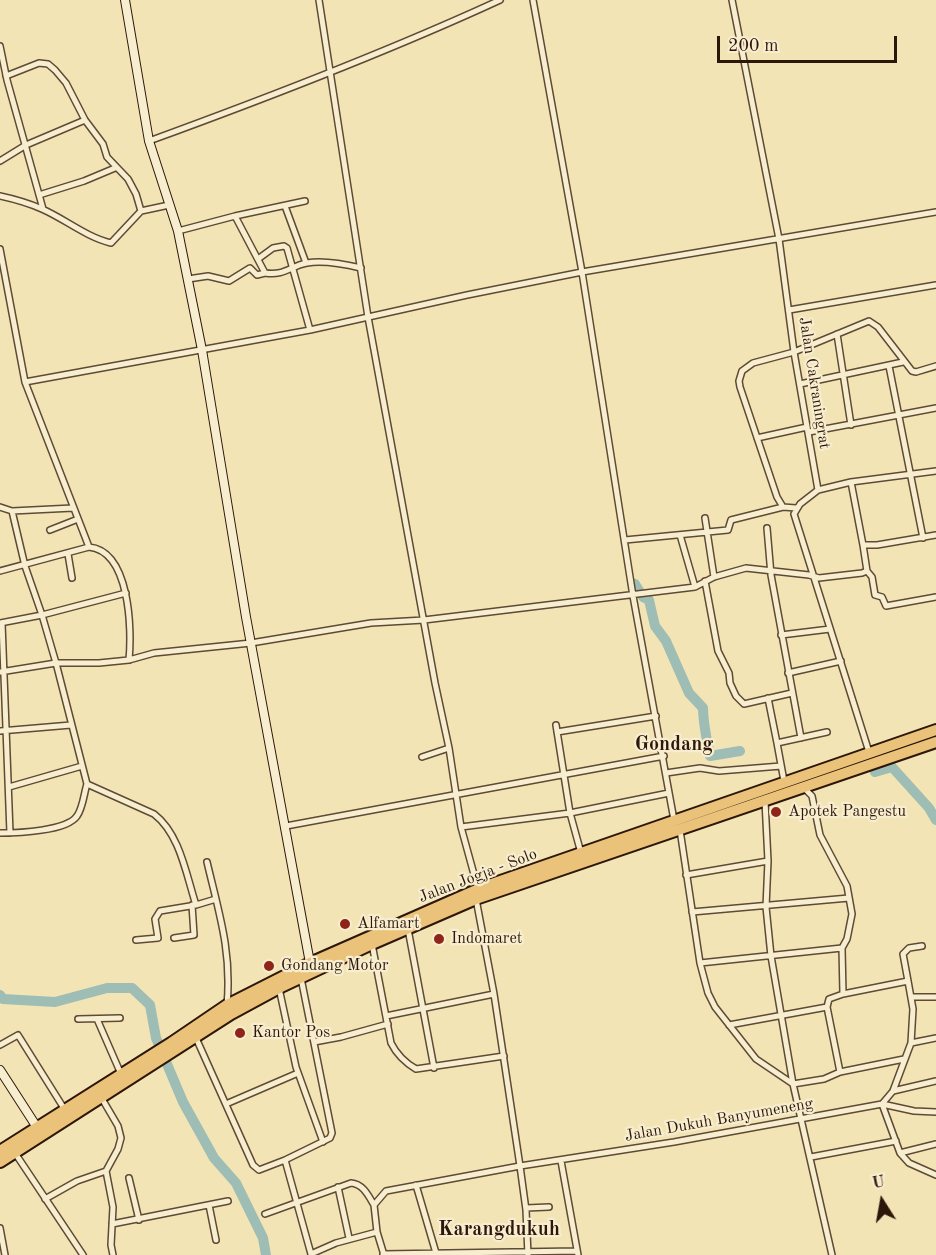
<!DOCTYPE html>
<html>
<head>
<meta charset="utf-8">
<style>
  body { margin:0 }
  #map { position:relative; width:936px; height:1255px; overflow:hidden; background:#f3e4b5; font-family:"Old Standard TT",serif }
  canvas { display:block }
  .north { position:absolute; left:852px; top:1171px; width:60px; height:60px; -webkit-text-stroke:4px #f7edcf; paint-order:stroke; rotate:349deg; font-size:16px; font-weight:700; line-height:24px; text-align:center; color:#2d160a }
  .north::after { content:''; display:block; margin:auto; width:21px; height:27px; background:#2d160a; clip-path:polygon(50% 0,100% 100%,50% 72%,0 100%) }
  .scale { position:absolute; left:717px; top:36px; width:180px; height:27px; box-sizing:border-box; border:3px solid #2d160a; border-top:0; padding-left:8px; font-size:18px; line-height:21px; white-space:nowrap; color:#2d160a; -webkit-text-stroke:4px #f7edcf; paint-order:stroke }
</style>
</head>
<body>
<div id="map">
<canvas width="936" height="1255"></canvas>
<div class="north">U</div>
<div class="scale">200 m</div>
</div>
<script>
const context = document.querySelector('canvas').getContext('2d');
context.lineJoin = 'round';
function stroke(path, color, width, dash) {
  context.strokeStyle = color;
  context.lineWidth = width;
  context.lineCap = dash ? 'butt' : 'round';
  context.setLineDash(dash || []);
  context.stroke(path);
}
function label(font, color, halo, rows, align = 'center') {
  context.font = font + ' "Old Standard TT",serif';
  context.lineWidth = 4.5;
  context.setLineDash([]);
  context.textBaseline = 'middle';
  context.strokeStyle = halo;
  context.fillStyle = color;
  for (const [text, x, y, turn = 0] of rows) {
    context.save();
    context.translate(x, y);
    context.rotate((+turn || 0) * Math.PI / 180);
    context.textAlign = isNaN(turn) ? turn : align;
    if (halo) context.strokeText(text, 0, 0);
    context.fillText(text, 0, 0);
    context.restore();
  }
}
stroke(new Path2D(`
  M632 583 635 584 643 597 649 600 655 626 666 641 689 693 703 708C703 724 707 740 710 756L740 751
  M875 772 892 767 929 808 936 820
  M0 995 3 999 55 1002 107 988H132L150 1005 156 1038 183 1102 214 1158 236 1183 263 1238 266 1255`), '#9dbdb5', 10);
const street = new Path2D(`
  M319 0 368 317 435 683 449 748 461 827 478 889
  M533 0 582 272 633 596 674 820
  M732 0 779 239 794 352 818 490 800 504 794 514 869 752
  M0 46 7 80 43 209
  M6 76 39 63 48 64 55 70 66 83 85 120 103 144 107 157 128 179 136 194 141 211
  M149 141C267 98 385 53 500 0
  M0 161 26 145 85 120
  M39 195 84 181 115 168
  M0 196C14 199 28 203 42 209 65 219 86 237 111 243L141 211 169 205
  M285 206 306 263
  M235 216 265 273C285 276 290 266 307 263 324 260 344 264 361 268
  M178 231 235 216 305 201
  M0 249 25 382 89 547
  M258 259 273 248 284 246 287 248 310 330
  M188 279 208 276 229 281 250 268 257 275 265 273
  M789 310 936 285
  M837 334 851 425
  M889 366 923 538
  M25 382 310 330 467 295 582 272 936 212
  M800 384 903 362
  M809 432 936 408
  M757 438 807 427
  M851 482 863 545
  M818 490 851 482 936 471
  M0 507 12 511 73 508
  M796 508 783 507 777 497 740 387 739 381 742 371 753 363 794 352 869 321 878 327 912 371 916 372 936 366
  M12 511 25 566 42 615 56 663 87 784
  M705 518 714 577
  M767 528 771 575 801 738
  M50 530 78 519
  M680 535 695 587
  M625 540 728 530 731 520 783 507
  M68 554 72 578
  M0 571 89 547C130 551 132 629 129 660
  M867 571 872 577 875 595 882 597 886 606 936 597
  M705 581 718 651 729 673 730 683 736 696 744 704 792 693
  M0 623 42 615 126 593
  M2 623 10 833
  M781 635 830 629
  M0 672 56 663H99L129 660 154 653 251 643 371 623 424 620 695 587 714 577 746 568 809 575 819 578 862 573 867 571 863 545H877L936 535
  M788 673 841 661
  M768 698 777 743
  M556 725 570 813 581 853
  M0 731 71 725
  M557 732 656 716
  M422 757 449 748
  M666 773 700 768 719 771 781 766
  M784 781 777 743 827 732
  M9 787 82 766
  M803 787 812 796 820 835 847 886 852 914 847 939 842 948 843 994
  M765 801 768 861 766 907 771 956 793 1084 832 1255
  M286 826 664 756
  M461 827 570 813 669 793
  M680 830 700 963 708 993 715 1007 756 1059 793 1084 824 1079 840 1072 904 1059
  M0 833C18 833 67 831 77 816 83 808 84 793 87 784L154 814C180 834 186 874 196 905L216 899
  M207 862C219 913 232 952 227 1005
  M686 875 768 861
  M692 912 849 898
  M408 929 434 1068
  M174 938 194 935 192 905
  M136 940 158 938 155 919 160 911 196 905
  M372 944 391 1043C397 1055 404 1062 416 1069L504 1056
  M700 963 842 948
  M908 981 913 1009 911 1043 893 1091 882 1104 900 1153 909 1163 936 1175
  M279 988 296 1067 323 1142
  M911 997H936
  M386 1016 494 994
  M78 1019 120 1018
  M97 1019 121 1074
  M729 1025 827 1007
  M196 1038 253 1165 259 1170 285 1160 311 1254 336 1243 377 1232
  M314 1042 341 1037 388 1024
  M911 1043 936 1038
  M0 1045 18 1035 65 1110
  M840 1072 827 1007 829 999 843 994 908 981 903 954 909 948 922 946
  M893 1091 936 1081
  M101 1097 118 1126 121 1138 118 1149 106 1171 113 1207 111 1245 113 1255
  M226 1104 298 1073
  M15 1153 83 1255
  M900 1153 936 1144
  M811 1157 896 1141
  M285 1160 330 1138 332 1133 301 978
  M561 1161 578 1255
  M129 1178 139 1220
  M416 1185 436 1253
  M338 1187 349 1238
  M45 1199 77 1181 106 1171
  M209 1205 216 1240
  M526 1208 549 1207
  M265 1214 351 1183C363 1184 368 1195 374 1205
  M112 1224 228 1201
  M0 1228 5 1255
  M383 1254 577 1251
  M384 1255 377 1232 374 1205 386 1191 520 1166 494 994 476 899
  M528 1255 526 1210 520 1166 674 1142 882 1104 914 1111 936 1112`);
const secondary = new Path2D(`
  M125 0 149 141 178 231 202 350 246 617 310 963
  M0 1070 40 1132`);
const highway = new Path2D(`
  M0 1151 171 1043 227 1005 310 963 483 887 936 730
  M0 1162 231 1014 279 988 372 944 476 899 936 742`);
stroke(street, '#5e4a35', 8);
stroke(secondary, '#2d160a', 10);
stroke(highway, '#2d160a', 14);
stroke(street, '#f7edcf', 5);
stroke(secondary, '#f7edcf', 8);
stroke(highway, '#eac27a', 10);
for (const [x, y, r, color] of [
  [776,812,6,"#8f2418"],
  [345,924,6,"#8f2418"],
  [439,939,6,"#8f2418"],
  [269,966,6,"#8f2418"],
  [240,1033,6,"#8f2418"]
]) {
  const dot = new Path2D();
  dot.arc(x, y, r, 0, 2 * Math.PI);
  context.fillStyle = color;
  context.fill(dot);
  stroke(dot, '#f7edcf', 2);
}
label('16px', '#2d160a', '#f7edcf', [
  ["Jalan Cakraningrat",814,383,81],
  ["Jalan Jogja - Solo",478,876,-21],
  ["Jalan Dukuh Banyumeneng",719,1120,-10]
]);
label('16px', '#2d160a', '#f7edcf', [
  ["Apotek Pangestu",788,812],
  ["Alfamart",357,924],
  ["Indomaret",451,939],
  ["Gondang Motor",281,966],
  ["Kantor Pos",252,1033]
], 'left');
label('bold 20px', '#2d160a', '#f7edcf', [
  ["Gondang",674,745],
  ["Karangdukuh",499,1230]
]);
</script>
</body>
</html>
